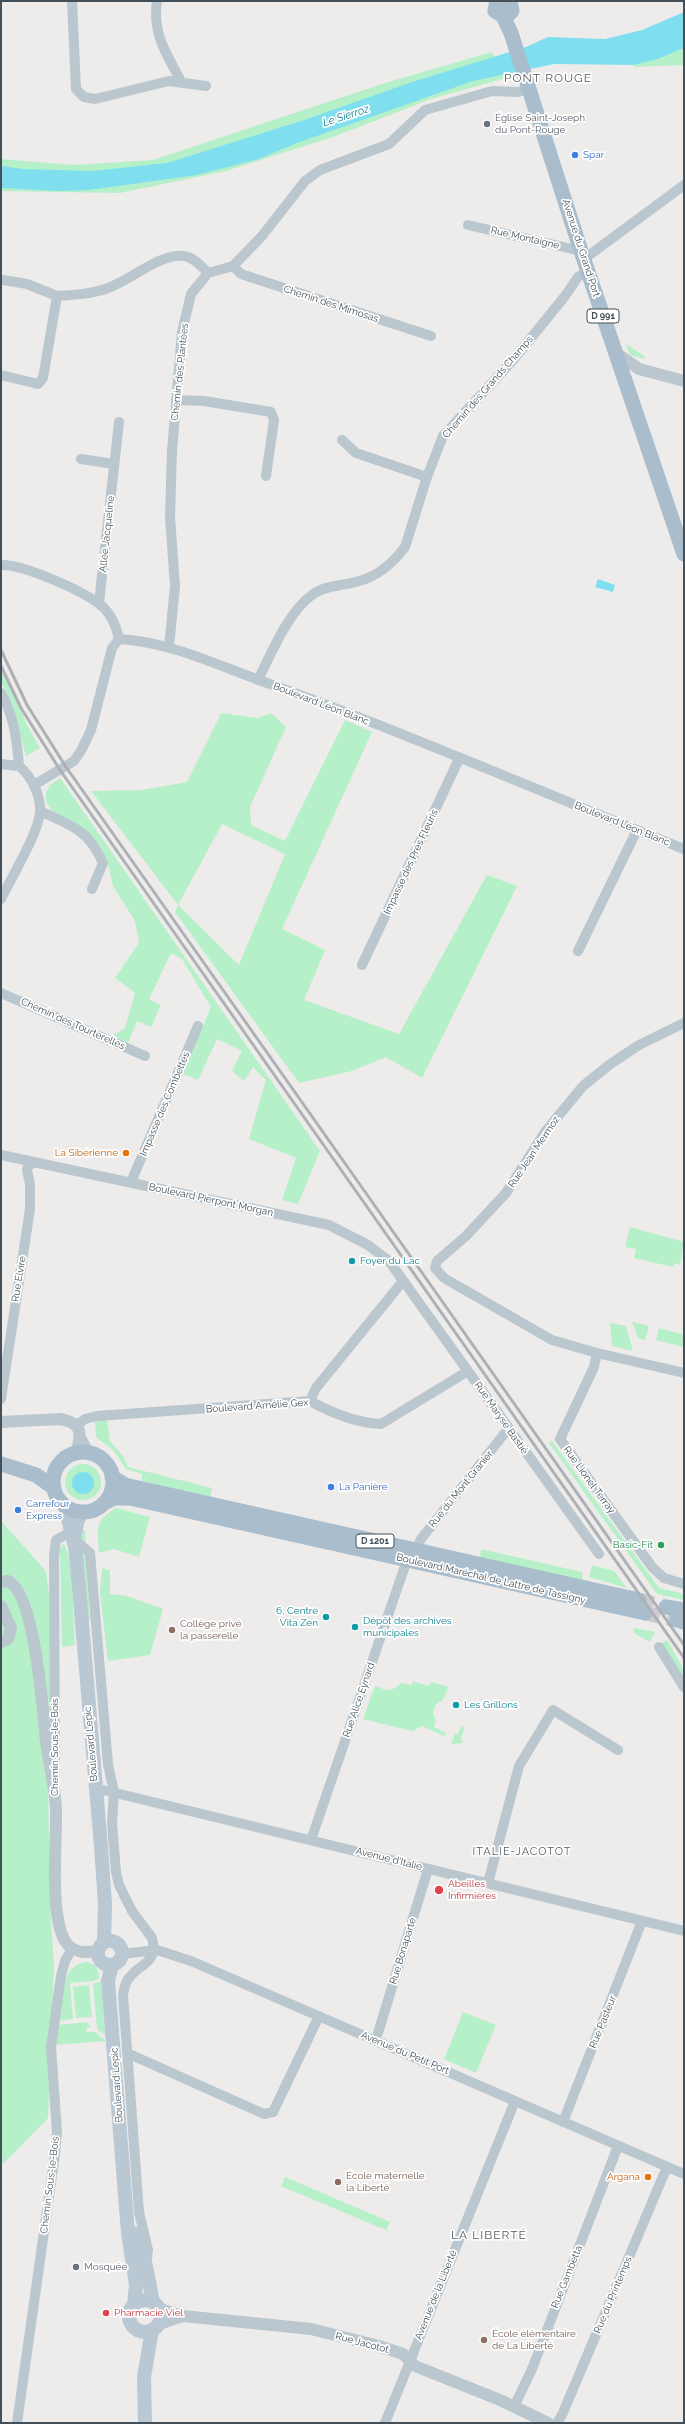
<!DOCTYPE html>
<html>
<head>
<meta charset="utf-8">
<style>
  body { margin:0 }
  #map { position:relative; width:685px; height:2424px; overflow:hidden; background:#eeebeb; font-family:Raleway,sans-serif }
  canvas { display:block }
  .frame { position:absolute; inset:0; border:2px solid #435059; pointer-events:none }
</style>
</head>
<body>
<div id="map">
<canvas width="685" height="2424"></canvas>
<div class="frame"></div>
</div>
<script>
const context = document.querySelector('canvas').getContext('2d');
context.lineJoin = 'round';
function paint(path, color) {
  context.fillStyle = color;
  context.fill(path, 'evenodd');
}
function stroke(path, color, width, dash) {
  context.strokeStyle = color;
  context.lineWidth = width;
  context.lineCap = dash ? 'butt' : 'round';
  context.setLineDash(dash || []);
  context.stroke(path);
}
function label(font, color, halo, rows, align = 'center') {
  context.font = font + ' Raleway,sans-serif';
  context.lineWidth = 3.5;
  context.setLineDash([]);
  context.textBaseline = 'middle';
  context.strokeStyle = halo;
  context.fillStyle = color;
  for (const [text, x, y, turn = 0] of rows) {
    context.save();
    context.translate(x, y);
    context.rotate((+turn || 0) * Math.PI / 180);
    context.textAlign = isNaN(turn) ? turn : align;
    if (halo) context.strokeText(text, 0, 0);
    context.fillText(text, 0, 0);
    context.restore();
  }
}
paint(new Path2D(`
  M684 48V65L635 67 634 65 658 59Z
  M492 52 506 78 431 99 333 137 226 171 120 193 1 191V159L75 165 153 160 385 83Z
  M626 344 644 356V359L630 355Z
  M1 665 27 725 40 748 26 756 13 706 1 681Z
  M221 713 258 718 271 713 286 727 250 807 251 825 285 841 345 720 372 732 282 929 325 950 304 1000 399 1034 487 875 517 886 422 1078 386 1057 352 1071 299 1083 175 912 178 905 91 791 142 790 187 782ZM222 824 285 854 239 965 178 905Z
  M60 778 320 1151 298 1204 282 1200 296 1158 249 1139 266 1080 253 1067 244 1081 232 1071 242 1051 217 1039 198 1080 183 1074 211 1007 182 959 171 953 149 999 161 1005 151 1027 137 1021 128 1043 112 1036 125 1028 135 993 115 978 139 943 135 921 113 886 107 860 98 844 53 812 46 802V793L50 785Z
  M630 1227 684 1242 680 1265 674 1263 673 1267 634 1258 636 1249 625 1247Z
  M632 1322 649 1326 645 1340 638 1338Z
  M610 1323 626 1326 633 1351 612 1346Z
  M659 1328 684 1335V1347L656 1340Z
  M95 1420H107L110 1441 123 1456 128 1467 212 1488 210 1498 142 1481V1474L126 1469 114 1451 96 1437Z
  M552 1441 659 1588 684 1594V1600L657 1594 549 1443Z
  M65 1482a18 18 0 1 1 36 0a18 18 0 1 1-36 0Z
  M116 1508 150 1517 139 1557 114 1549 99 1553C98 1529 93 1522 116 1508Z
  M1 1521 46 1571 52 1618 53 1651 48 1780 50 1905 54 1965 48 2118 1 2166Z
  M80 1530H85L90 1621 86 1622Z
  M63 1544C73 1549 74 1630 75 1645L62 1647 60 1550Z
  M481 1549 582 1572 583 1582 480 1559Z
  M592 1565 614 1571 627 1588 589 1577Z
  M102 1568 110 1571V1594L127 1596 163 1609 150 1655 108 1661 100 1593Z
  M634 1628 655 1632 650 1642 634 1633Z
  M667 1640 684 1670V1683L661 1644Z
  M413 1681 428 1686 432 1682 448 1687 443 1700 435 1705 433 1714 436 1721 434 1727 446 1733 444 1736 422 1726 412 1731 363 1719 375 1686C387 1691 392 1692 401 1683L412 1685Z
  M462 1726 465 1727 461 1738 463 1743 451 1744 455 1734 457 1735Z
  M87 1962 96 1966 100 1978 93 1981 70 1983 73 2019 58 2021C61 2001 60 1964 87 1962Z
  M101 1981 105 2035 97 2029 93 1984Z
  M89 1985 92 2017 76 2018 73 1987Z
  M463 2012 496 2025 476 2073 444 2059Z
  M87 2022 91 2027 86 2028 87 2032H95L106 2041 54 2045 58 2025Z
  M285 2177 390 2222 386 2230 281 2186Z`), '#b5f0c8');
paint(new Path2D(`
  M684 12V48L658 59 634 65 554 64 473 81 297 143 259 159 197 175 89 190 59 191 1 188V166L23 169 92 171 167 163 304 120 412 82 526 47 548 37 605 39 642 30Z
  M598 579 615 585 613 592 595 587Z
  M72 1483a11 11 0 1 1 22 0a11 11 0 1 1-22 0Z`), '#80dfef');
stroke(new Path2D(`
  M639 1600 666 1607
  M645 1613 677 1620`), '#ccccce', 15, [15, 8]);
stroke(new Path2D(`
  M72 1 76 89 84 97 95 99 169 81 206 86
  M157 1C152 34 167 55 182 83
  M468 225 581 251
  M584 259 684 185
  M233 266 241 274 431 336
  M3 280 27 284 57 296
  M1 375 38 384 43 378 57 296C74 295 92 294 108 288 131 280 160 253 184 256 194 257 202 267 208 273
  M176 400 204 401 271 412 274 420 266 476
  M342 440 356 453 427 477
  M81 459 114 464
  M1 565C23 564 80 590 98 603 110 611 116 625 119 639
  M99 603 119 422
  M169 647 175 586 170 517 172 451 182 332 191 294 208 273 233 266 262 236 305 181 320 170 389 144 425 110 492 91 518 92 529 89
  M258 680C271 654 288 612 312 595 325 585 343 586 359 581 378 576 393 563 405 547L427 477 443 436 514 359 565 296 578 277 588 271
  M1 693C14 716 17 740 19 766
  M1 764 19 766
  M34 785 74 761 82 749 91 730 112 648 119 639C172 642 221 667 270 684 409 734 546 794 684 849
  M40 811C72 826 88 829 103 863L92 889
  M1 899C11 878 39 832 40 812 41 795 31 776 19 766
  M578 951 637 830
  M362 965 459 759
  M1 993 145 1056
  M684 1023 639 1045 609 1065 583 1086 545 1132 506 1193 466 1236 437 1261 435 1268 444 1278 552 1340 597 1353 684 1373
  M1 1155 329 1225 368 1245 389 1261 407 1286 599 1554
  M131 1182 198 1026
  M597 1353 594 1367 560 1439 652 1567 664 1578 684 1584
  M1 1399 30 1209V1184L27 1170 28 1166 34 1162
  M310 1401 316 1388 403 1281
  M77 1425 85 1419 97 1416 310 1401C332 1413 356 1423 381 1424L468 1371
  M75 1540 90 1553 108 1764 114 1792 112 1823 116 1872 119 1885 132 1911 152 1938C160 1966 135 1963 126 1983 124 1987 124 1992 123 1995L139 2212 148 2250 146 2264
  M416 1550 421 1539 508 1429
  M659 1647 684 1687
  M55 1776 54 1556 56 1540 72 1531
  M95 1788 684 1931
  M311 1840 407 1560
  M488 1883 519 1766 553 1710 618 1750
  M122 1954 157 1950 191 1961 684 2174
  M378 2033 428 1869
  M127 2053 264 2114 273 2112 319 2016
  M563 2122 642 1921
  M514 2407 532 2369 618 2146
  M17 2423 55 2154 57 2132 51 2047 61 1976 65 1961 72 1949
  M385 2423 515 2101
  M557 2423 562 2415 667 2167`), '#bbc7cf', 10);
stroke(new Path2D(`
  M616 353 639 369 684 381
  M1 1422 60 1419C83 1423 81 1433 77 1452
  M80 1438 88 1452
  M1 1582 8 1581C35 1592 43 1713 46 1742 49 1764 55 1786 56 1809 57 1841 49 1914 65 1941 73 1953 84 1953 97 1951
  M1 1606 11 1628 8 1639 1 1642
  M160 2309 183 2316 311 2329 379 2346 403 2354 415 2366 500 2400 548 2423
  M159 2324 182 2316`), '#bbc7cf', 12);
stroke(new Path2D(`
  M65 1506 75 1547 79 1587 101 1847 105 1904 104 1942
  M75 1536 77 1522 82 1512
  M98 1953a12 12 0 1 1 24 0a12 12 0 1 1-24 0Z
  M112 1965 108 1981 128 2233 136 2285 134 2305
  M134 2233 146 2266 153 2302
  M129 2316a16 16 0 1 1 32 0a16 16 0 1 1-32 0Z
  M145 2423 144 2377 152 2330`), '#bac8d4', 14);
stroke(new Path2D(`
  M497 1 495 11 503 16 508 15 512 11 510 1
  M503 16 511 33 581 251 684 554
  M53 1482a30 30 0 1 1 60 0a30 30 0 1 1-60 0Z
  M1 1464 36 1475 53 1487
  M112 1477 125 1485 639 1600
  M104 1503 114 1498H130L645 1613
  M666 1607 684 1610
  M677 1620 684 1622`), '#a9bdcc', 15);
stroke(new Path2D(`
  M1 650 27 705 66 767 684 1645
  M1 666 21 708 60 770 684 1658`), '#adb1b6', 3);
for (const [x, y, r, color] of [
  [487,124,4,"#6b7280"],
  [575,155,4,"#3f7fe0"],
  [126,1153,4,"#e8710a"],
  [352,1261,4,"#0f9aa8"],
  [331,1487,4,"#3f7fe0"],
  [18,1510,4,"#3f7fe0"],
  [661,1545,4,"#2e9e5b"],
  [326,1617,4,"#0f9aa8"],
  [355,1627,4,"#0f9aa8"],
  [172,1630,4,"#8d6e63"],
  [456,1705,4,"#0f9aa8"],
  [439,1890,5,"#e0444e"],
  [648,2177,4,"#e8710a"],
  [338,2182,4,"#8d6e63"],
  [76,2267,4,"#6b7280"],
  [106,2313,4,"#e0444e"],
  [484,2340,4,"#8d6e63"]
]) {
  const dot = new Path2D();
  dot.arc(x, y, r, 0, 2 * Math.PI);
  context.fillStyle = color;
  context.fill(dot);
  stroke(dot, '#fff', 1.5);
}
for (const [x, y, w] of [
  [603,316,32],
  [375,1541,38]
]) {
  const box = new Path2D();
  box.roundRect(x - w / 2, y - 7, w, 14, 3);
  context.fillStyle = '#fff';
  context.fill(box);
  stroke(box, '#435059', 1);
}
label('bold 9px', '#435059', null, [
  ["D 991",603,316],
  ["D 1201",375,1541]
]);
label('10px', '#5b616d', '#fff', [
  ["Église Saint-Joseph",495,118],
  ["du Pont-Rouge",495,130],
  ["Mosquée",84,2267]
], 'left');
label('10px', '#366cbe', '#fff', [
  ["Spar",583,155],
  ["La Panière",339,1487],
  ["Carrefour",26,1504],
  ["Express",26,1516]
], 'left');
label('10px', '#435059', '#fff', [
  ["Rue Montaigne",525,238,13],
  ["Avenue du Grand Port",581,248,72],
  ["Chemin des Mimosas",331,304,18],
  ["Chemin des Plantées",180,372,-84],
  ["Chemin des Grands Champs",488,387,-49],
  ["Allée Jacqueline",107,534,-84],
  ["Boulevard Léon Blanc",321,704,21],
  ["Boulevard Léon Blanc",622,824,22],
  ["Impasse des Prés Fleuris",411,862,-65],
  ["Chemin des Tourterelles",73,1024,24],
  ["Impasse des Combettes",165,1104,-67],
  ["Rue Jean Mermoz",534,1152,-56],
  ["Boulevard Pierpont Morgan",211,1200,12],
  ["Rue Elvire",19,1279,-81],
  ["Boulevard Amélie Gex",257,1406,-4],
  ["Rue Maryse Bastié",501,1418,55],
  ["Rue Lionel Terray",589,1480,54],
  ["Rue du Mont Granier",461,1489,-51],
  ["Boulevard Maréchal de Lattre de Tassigny",491,1579,13],
  ["Rue Alice Eynard",359,1700,-71],
  ["Boulevard Lepic",91,1744,-95],
  ["Chemin Sous-le-Bois",55,1747,-90],
  ["Avenue d'Italie",389,1859,14],
  ["Rue Bonaparte",403,1951,-73],
  ["Rue Pasteur",603,2022,-68],
  ["Avenue du Petit Port",405,2053,23],
  ["Boulevard Lepic",117,2085,-94],
  ["Chemin Sous-le-Bois",50,2185,-83],
  ["Rue Gambetta",567,2277,-68],
  ["Avenue de la Liberté",436,2295,-68],
  ["Rue du Printemps",613,2295,-67],
  ["Rue Jacotot",362,2343,15]
]);
label('10px', '#c56008', '#fff', [
  ["La Sibérienne",118,1153],
  ["Argana",640,2177]
], 'right');
label('10px', '#0d838f', '#fff', [
  ["Foyer du Lac",360,1261],
  ["6, Centre",318,1611,"right"],
  ["Vita Zen",318,1623,"right"],
  ["Dépôt des archives",363,1621],
  ["municipales",363,1633],
  ["Les Grillons",464,1705]
], 'left');
label('10px', '#27864d', '#fff', [
  ["Basic-Fit",653,1545]
], 'right');
label('10px', '#785e54', '#fff', [
  ["Collège privé",180,1624],
  ["la passerelle",180,1636],
  ["École maternelle",346,2176],
  ["la Liberté",346,2188],
  ["École élémentaire",492,2334],
  ["de La Liberté",492,2346]
], 'left');
label('10px', '#be3a42', '#fff', [
  ["Abeilles",448,1884],
  ["Infirmières",448,1896],
  ["Pharmacie Viel",114,2313]
], 'left');
label('italic 11px', '#087e92', '#fff', [
  ["Le Sierroz",346,116,-18]
]);
context.letterSpacing = '1px';
label('11px', '#585c60', '#fff', [
  ["ITALIE-JACOTOT",522,1852]
]);
context.letterSpacing = '0px';
context.letterSpacing = '1px';
label('12px', '#585c60', '#fff', [
  ["PONT ROUGE",548,78],
  ["LA LIBERTÉ",489,2235]
]);
context.letterSpacing = '0px';
</script>
</body>
</html>
